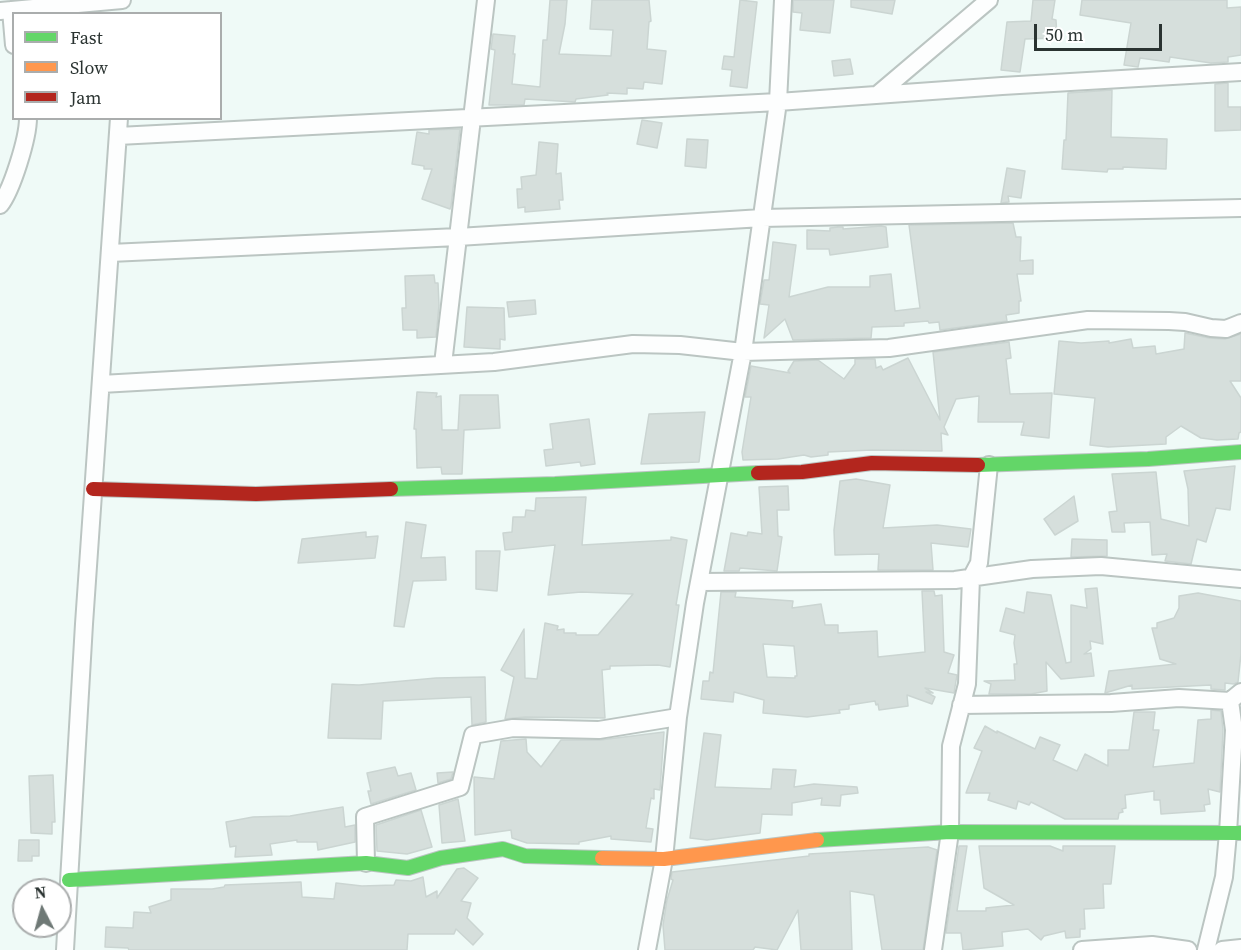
<!DOCTYPE html>
<html>
<head>
<meta charset="utf-8">
<style>
  body { margin:0 }
  #map { position:relative; width:1241px; height:950px; overflow:hidden; background:#effaf7; font-family:"Source Serif 4",serif }
  canvas { display:block }
  .legend { position:absolute; left:12px; top:12px; width:210px; height:108px; box-sizing:border-box; background:#fff; border:2px solid #aaadad; margin:0; padding:8px 10px; list-style:none; font-size:18px; color:#2a3331 }
  .legend li { display:flex; align-items:center; gap:12px; height:30px }
  .legend b { width:30px; border:2px solid #aaadad }
  .north { position:absolute; left:12px; top:878px; width:60px; height:60px; box-sizing:border-box; background:#fff; border:2px solid #aaadad; border-radius:50%; rotate:354deg; font-size:16px; font-weight:700; line-height:24px; text-align:center; color:#2a3331 }
  .north::after { content:''; display:block; margin:auto; width:21px; height:27px; background:#6f7976; clip-path:polygon(50% 0,100% 100%,50% 72%,0 100%) }
  .scale { position:absolute; left:1034px; top:24px; width:128px; height:27px; box-sizing:border-box; border:3px solid #2a3331; border-top:0; padding-left:8px; font-size:18px; line-height:21px; white-space:nowrap; color:#2a3331; -webkit-text-stroke:4px #fff; paint-order:stroke }
</style>
</head>
<body>
<div id="map">
<canvas width="1241" height="950"></canvas>
<ul class="legend">
<li><b style="height:8px;background:#63d668"></b>Fast</li>
<li><b style="height:8px;background:#ff974d"></b>Slow</li>
<li><b style="height:8px;background:#b3261e"></b>Jam</li>
</ul>
<div class="north">N</div>
<div class="scale">50 m</div>
</div>
<script>
const context = document.querySelector('canvas').getContext('2d');
context.lineJoin = 'round';
function paint(path, color) {
  context.fillStyle = color;
  context.fill(path, 'evenodd');
}
function stroke(path, color, width, dash) {
  context.strokeStyle = color;
  context.lineWidth = width;
  context.lineCap = dash ? 'butt' : 'round';
  context.setLineDash(dash || []);
  context.stroke(path);
}
const building = new Path2D(`
  M550 0H567L565 24 559 54 611 56 613 30 590 29 592 0H649L651 21 649 22 647 49 666 51 662 84 644 82 643 89 627 88V94L607 93 608 95 576 99 575 102 525 99 524 105H489L495 50 491 49 493 34 515 36 513 54H515L512 84 540 87 543 40H547Z
  M740 0 757 2 747 88 730 86 732 70 722 69 724 56 734 57Z
  M793 0H834L830 33 800 30 802 13 793 12Z
  M851 0H895L892 14 851 7Z
  M1033 0H1055L1052 19 1056 20 1057 38 1025 39 1020 72 1001 70 1007 22 1031 21Z
  M1082 0H1227V8L1241 7V55L1228 57V62L1211 63 1170 57 1169 62 1140 58 1138 67 1124 65 1131 23 1080 15Z
  M850 59 853 74 834 76 832 61Z
  M1228 83V107H1241V130L1215 131V84Z
  M1112 90 1111 137 1167 139 1166 169 1123 167V169H1108L1107 172 1062 169 1064 140H1066L1068 93Z
  M642 120 662 123 657 148 637 144Z
  M460 129 451 206 450 209 422 199 432 169H424V166L412 164 417 132 429 134V130Z
  M687 139 708 140 706 168 685 166Z
  M539 142 558 144 556 174 561 173 563 200H559L560 209 525 212V207L518 208 517 189H522L521 177 536 175Z
  M1007 168 1025 171 1021 198 1008 196 1009 202 1001 203Z
  M1013 223 1016 237H1021L1020 261 1033 260V274H1017L1021 301H1019V313L1006 315 1007 321 940 330 939 322 929 323 928 321 904 323V326L872 327 871 338 793 340 785 319 764 338 769 305 760 304 764 280H769L773 242 796 245 789 297 828 287H870V276L891 274 895 311 920 308 909 225Z
  M881 226 886 227 888 247 830 255 829 249H807V230L830 231V228L838 227H843V229Z
  M434 275 435 283H438L439 305 436 337 417 338V330H403L402 308H406L405 276Z
  M535 300 536 314 509 317 507 302Z
  M467 307 504 308 505 340 500 339V349L464 347Z
  M1185 333 1209 338 1225 339 1241 334V381H1230L1241 398V432L1239 433 1238 439 1217 440 1201 438 1181 426 1166 437V444L1108 447 1090 445 1095 398 1054 394 1059 341 1081 343 1109 341V343L1131 339 1133 348 1155 346 1156 354 1184 349Z
  M1009 342 1011 358 1006 359 1010 394 1052 393 1049 438 1021 435 1024 422H978L979 396 956 399 944 427 948 435 941 433 942 451 872 450 828 452V455L811 457 804 455 778 459 743 460 742 452 751 397H745L751 366 790 373 788 371 794 361 818 360 844 379 855 364V359H875L876 368 881 366 883 370 908 358 940 420 933 352Z
  M417 392 437 393 436 397 441 396 442 430H458L460 395H498L500 428 464 430 462 474H442L441 467 417 468 416 429H414Z
  M705 412 699 462 641 464 649 414Z
  M589 419 595 464 581 466 580 462 546 466 544 450 553 449 550 424Z
  M1235 466 1230 510 1216 508 1206 542 1197 539 1191 564 1165 561 1167 554 1152 555 1150 522 1124 523 1125 532H1112L1109 512 1117 511 1112 474 1156 472 1161 519 1189 526 1188 489 1184 471Z
  M856 479 890 485 883 528 937 525 971 529 968 547 931 543 933 570H878L879 554 835 555 834 530 840 481Z
  M788 486 789 510H777L778 536 782 537 777 571 740 568 739 571H724L731 533 747 536 748 532 762 534 759 487Z
  M1074 496 1078 521 1055 535 1044 519Z
  M586 497 582 545 671 540V537L687 540 676 605H679L670 667 658 665 610 666V669L602 670 605 718 525 717 505 719 514 677 501 670 524 629 525 678 537 679 545 623 558 626 557 630 564 629V633H576V635H598L633 594 581 592 548 595 555 545 505 550 503 533 512 532 513 517H525L526 510 535 511 536 498Z
  M406 522 426 525 421 558 445 557 446 580 413 581 404 627 394 626Z
  M366 532V537L378 536 375 558 298 563 302 539Z
  M1072 539 1107 540V556L1071 557Z
  M476 551H500L497 591 476 589Z
  M1097 588 1103 644 1090 641 1091 649 1084 654 1091 653 1094 676 1061 679 1046 662 1047 691 1031 694H989L991 684 984 681 1015 680 1014 664H1017L1014 643 1015 635 1000 631 1006 608 1024 613 1027 592 1051 595 1066 663 1071 662V605L1087 608 1085 589Z
  M922 591H934L935 596 942 595 944 652 954 655 948 673 957 675 954 693 925 688 933 693 926 692 935 697 932 704 907 695 908 706 879 710 878 704 876 705 875 701 849 705V709L839 710 840 713 807 717 763 713 764 700 734 692 733 702 701 699 703 681H709L710 672 713 673 721 592H736L735 597 793 601 792 608 821 604 825 625H838V633L877 631 878 657 925 652ZM763 644 794 646 797 676H795V678L767 677Z
  M1198 593 1241 601V654L1238 682 1234 684 1225 683V690L1211 689V685L1132 689V685L1105 693 1109 671 1176 664 1160 659 1152 628H1157V623L1174 618 1179 608V596Z
  M485 677 486 722 472 725 471 697 383 701 381 739 328 738 332 684 359 685 436 678Z
  M1211 710 1221 711 1223 730 1220 792 1208 789 1210 804 1204 805 1205 811 1161 814 1160 800H1154V791L1125 795 1126 808 1122 809 1123 812 1119 813 1118 819H1065L1031 802 1029 805 1018 801 1016 809 988 800 990 793H966L982 751 974 748 985 726 997 733V731L1035 749 1040 737 1060 745 1053 760 1077 771 1085 754 1108 766V750H1129L1134 712H1155L1153 730H1159L1153 767 1194 763 1198 720 1211 719Z
  M664 732 660 790 654 789V799L651 798 646 828 653 829 651 842 611 839V836L579 842V844L527 843 512 838 511 830 475 835 474 777 494 779 501 741 526 739 527 752 541 767 561 740H600Z
  M704 733 721 735 715 787 771 789 773 769 796 770 794 787 814 784 857 787 858 793 841 795 840 806 821 805 822 798 792 803V815L762 814 760 833 707 840 690 838Z
  M395 767 398 776 411 773 416 790 371 804 368 791H371L367 773Z
  M453 772 451 779 438 783 437 773Z
  M53 775 55 822H52V834L31 833 29 776Z
  M458 799 465 841 442 843 439 805Z
  M343 807 345 827 355 825V842L318 850 317 842H297V840L270 844 272 855 235 857 236 846 230 847 226 822 253 817 290 816Z
  M421 810 432 847 407 854 377 851 376 825Z
  M19 840H39V856H32V861H18Z
  M959 846H967L957 911H986V908L1014 905 984 888 979 846H1050L1063 851V846H1115L1111 884H1103L1104 908 1084 909 1085 929H1080V937L1066 938 1065 931 1044 936 1041 940 1028 929 1002 932 1003 946 963 950 961 933H946Z
  M928 847 937 850 923 950H882L874 895 850 891 852 950H801L798 910 777 950 755 947 753 950H665L663 925 667 900 673 880 671 879 672 872 809 856V854Z
  M464 868 478 878 461 901 471 903 467 918 483 934 473 945 456 929 454 934H408L407 950H129L128 948 105 947 106 927 133 928 134 912 151 913 149 907 171 900V889H212L224 887 225 885 301 882 302 897 334 899 336 883 362 886 394 885 396 880 411 881 423 877 426 897 437 891V898L457 869Z`);
paint(building, '#d6dfdc');
stroke(building, '#cbd5d2', 1.5);
const street = new Path2D(`
  M11 10 14 45
  M0 11 122 0
  M877 95 989 0
  M118 136 778 102 1002 86 1241 72
  M0 205C12 190 28 138 28 118
  M110 253 458 237 762 218 1241 208
  M443 364 486 0
  M101 384 494 362 633 344 680 345 743 352 889 348 1088 320 1169 321 1185 322 1211 328 1226 329 1241 323
  M699 582 955 580 1032 569 1101 566 1241 579
  M961 705 1111 703 1179 698 1230 701
  M366 863 365 817 460 787 473 735 513 728 599 730 678 717
  M65 950 84 624 119 118
  M647 950 664 859 678 717 695 603 743 352 778 102 783 0
  M933 950 950 832 951 746 967 684 971 578 979 563 989 465
  M1082 950 1152 945 1188 950
  M1206 950 1224 877 1228 833 1234 730 1230 701 1241 692
  M1222 950 1241 948`);
const fast = new Path2D(`
  M978 465 1148 459 1241 452
  M391 489 555 484 758 473
  M817 840 950 832 1241 833
  M69 880 366 863 408 868 441 858 503 849 525 856 602 858`);
const slow = new Path2D(`
  M602 858 664 859 817 840`);
const jam = new Path2D(`
  M758 473 802 472 872 463 978 465
  M93 489 256 494 391 489`);
stroke(street, '#bbc5c2', 20);
stroke(fast, '#bbc5c2', 16);
stroke(slow, '#bbc5c2', 16);
stroke(jam, '#bbc5c2', 16);
stroke(street, '#fdfefe', 16);
stroke(fast, '#63d668', 14);
stroke(slow, '#ff974d', 14);
stroke(jam, '#b3261e', 14);
</script>
</body>
</html>
